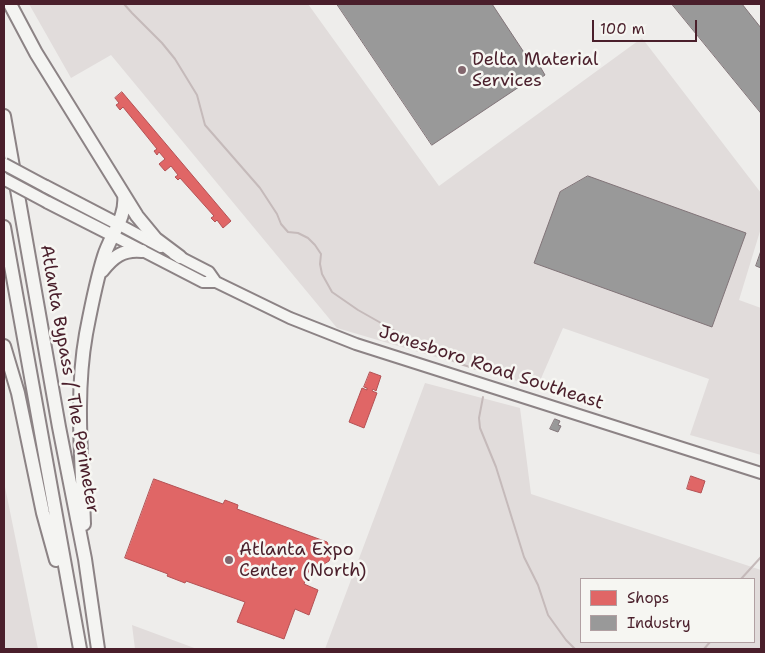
<!DOCTYPE html>
<html>
<head>
<meta charset="utf-8">
<style>
  body { margin:0 }
  #map { position:relative; width:765px; height:653px; overflow:hidden; background:#eeedeb; font-family:"Shantell Sans",sans-serif }
  canvas { display:block }
  .frame { position:absolute; inset:0; border:5px solid #4a1f2b; pointer-events:none }
  .legend { position:absolute; left:580px; top:578px; width:175px; height:65px; box-sizing:border-box; background:#f6f6f2; border:1px solid #b1a0a2; margin:0; padding:6px 9px; list-style:none; font-size:15px; color:#4a1f2b }
  .legend li { display:flex; align-items:center; gap:10px; height:25px }
  .legend b { width:25px; border:1px solid #b1a0a2 }
  .scale { position:absolute; left:592px; top:20px; width:105px; height:22px; box-sizing:border-box; border:2px solid #4a1f2b; border-top:0; padding-left:6px; font-size:15px; line-height:18px; white-space:nowrap; color:#4a1f2b; -webkit-text-stroke:4px #f6f6f2; paint-order:stroke }
</style>
</head>
<body>
<div id="map">
<canvas width="765" height="653"></canvas>
<div class="frame"></div>
<ul class="legend">
<li><b style="height:14px;background:#e06666"></b>Shops</li>
<li><b style="height:14px;background:#999"></b>Industry</li>
</ul>
<div class="scale">100 m</div>
</div>
<script>
const context = document.querySelector('canvas').getContext('2d');
context.lineJoin = 'round';
function paint(path, color) {
  context.fillStyle = color;
  context.fill(path, 'evenodd');
}
function stroke(path, color, width, dash) {
  context.strokeStyle = color;
  context.lineWidth = width;
  context.lineCap = dash ? 'butt' : 'round';
  context.setLineDash(dash || []);
  context.stroke(path);
}
function label(font, color, halo, rows, align = 'center') {
  context.font = font + ' "Shantell Sans",sans-serif';
  context.lineWidth = 5;
  context.setLineDash([]);
  context.textBaseline = 'middle';
  context.strokeStyle = halo;
  context.fillStyle = color;
  for (const [text, x, y, turn = 0] of rows) {
    context.save();
    context.translate(x, y);
    context.rotate((+turn || 0) * Math.PI / 180);
    context.textAlign = isNaN(turn) ? turn : align;
    if (halo) context.strokeText(text, 0, 0);
    context.fillText(text, 0, 0);
    context.restore();
  }
}
paint(new Path2D(`
  M29 4H308L439 186 642 38 761 193V228L739 300 761 308V455L690 435 709 379 563 328 536 390 517 381 337 328 111 55 71 78Z
  M425 383 520 408 531 494 761 570V649H325ZM581 579H754V642H581Z
  M4 482 38 649H4Z
  M132 625 197 649H135Z`), '#e1dcdb');
const shops = new Path2D(`
  M122 92 231 221 223 228 217 220 215 222 211 218 214 216 180 178 178 180 175 177 178 175 171 166 165 171 159 164 165 159 159 152 157 155 154 151 157 149 123 107 120 110 116 105 119 103 115 98Z
  M370 372 381 376 376 391 373 389 372 391 377 393 364 428 349 422 362 388 367 390V388L364 387Z
  M691 476 705 481 701 493 687 489Z
  M154 479 223 504 225 500 238 505 237 509 327 542 332 553 329 561 319 567 311 564 304 584 318 590 309 615 295 609 284 639 237 622 245 602 186 581 185 583 167 576 168 574 125 558Z`);
paint(shops, '#e06666');
stroke(shops, '#b35154', 1);
const industry = new Path2D(`
  M337 4H492L533 66 538 63 545 75 536 81 534 77 432 145Z
  M672 4H742L761 28V113Z
  M588 176 746 233 712 327 534 263 560 192Z
  M761 251V268L756 266Z
  M555 419 560 421 558 425 561 426 558 432 550 429Z`);
paint(industry, '#999');
stroke(industry, '#817478', 1);
stroke(new Path2D(`
  M124 4 132 13 162 43 175 59 197 95 205 125 260 188 277 214 281 224 288 232 298 233 308 238 315 245 321 254 320 264 322 274 332 292 358 310 404 336 460 364 480 370
  M483 397 479 418 480 428 496 467 524 557 538 585 548 615 566 640 575 649
  M741 579 761 557
  M704 649 710 642`), '#c5baba', 2);
const secondary = new Path2D(`
  M118 224 161 247
  M112 235 203 282H216L290 318 356 344 761 473
  M174 254 209 272 216 282`);
const primary = new Path2D(`
  M45 186 118 224
  M47 202 112 235`);
const motorway = new Path2D(`
  M10 4 36 53 137 216 156 239 180 257
  M4 116 59 427 85 559 98 649
  M4 227 80 649
  M102 271C113 257 123 249 142 251
  M4 346 18 393 43 513 56 560
  M84 524C82 461 75 396 86 334 91 308 96 281 104 256 110 236 127 217 124 195`);
stroke(secondary, '#8c8385', 14);
stroke(primary, '#8c8385', 15);
stroke(motorway, '#8c8385', 16);
stroke(secondary, '#f4f4f2', 10);
stroke(primary, '#f4f4f2', 11);
stroke(motorway, '#f4f4f2', 12);
const primaryBridge = new Path2D(`
  M4 164 45 186
  M4 179 47 202`);
stroke(primaryBridge, '#8c8385', 15, []);
stroke(primaryBridge, '#f4f4f2', 11);
for (const [x, y, r, color] of [
  [462,70,5,"#83676e"],
  [229,560,5,"#83676e"]
]) {
  const dot = new Path2D();
  dot.arc(x, y, r, 0, 2 * Math.PI);
  context.fillStyle = color;
  context.fill(dot);
  stroke(dot, '#f6f6f2', 2);
}
label('18px', '#4a1f2b', '#f6f6f2', [
  ["Delta Material",472,60],
  ["Services",472,81],
  ["Atlanta Expo",239,550],
  ["Center (North)",239,571]
], 'left');
label('18px', '#4a1f2b', '#f6f6f2', [
  ["Jonesboro Road Southeast",491,368,18],
  ["Atlanta Bypass / The Perimeter",69,379,80]
]);
</script>
</body>
</html>
